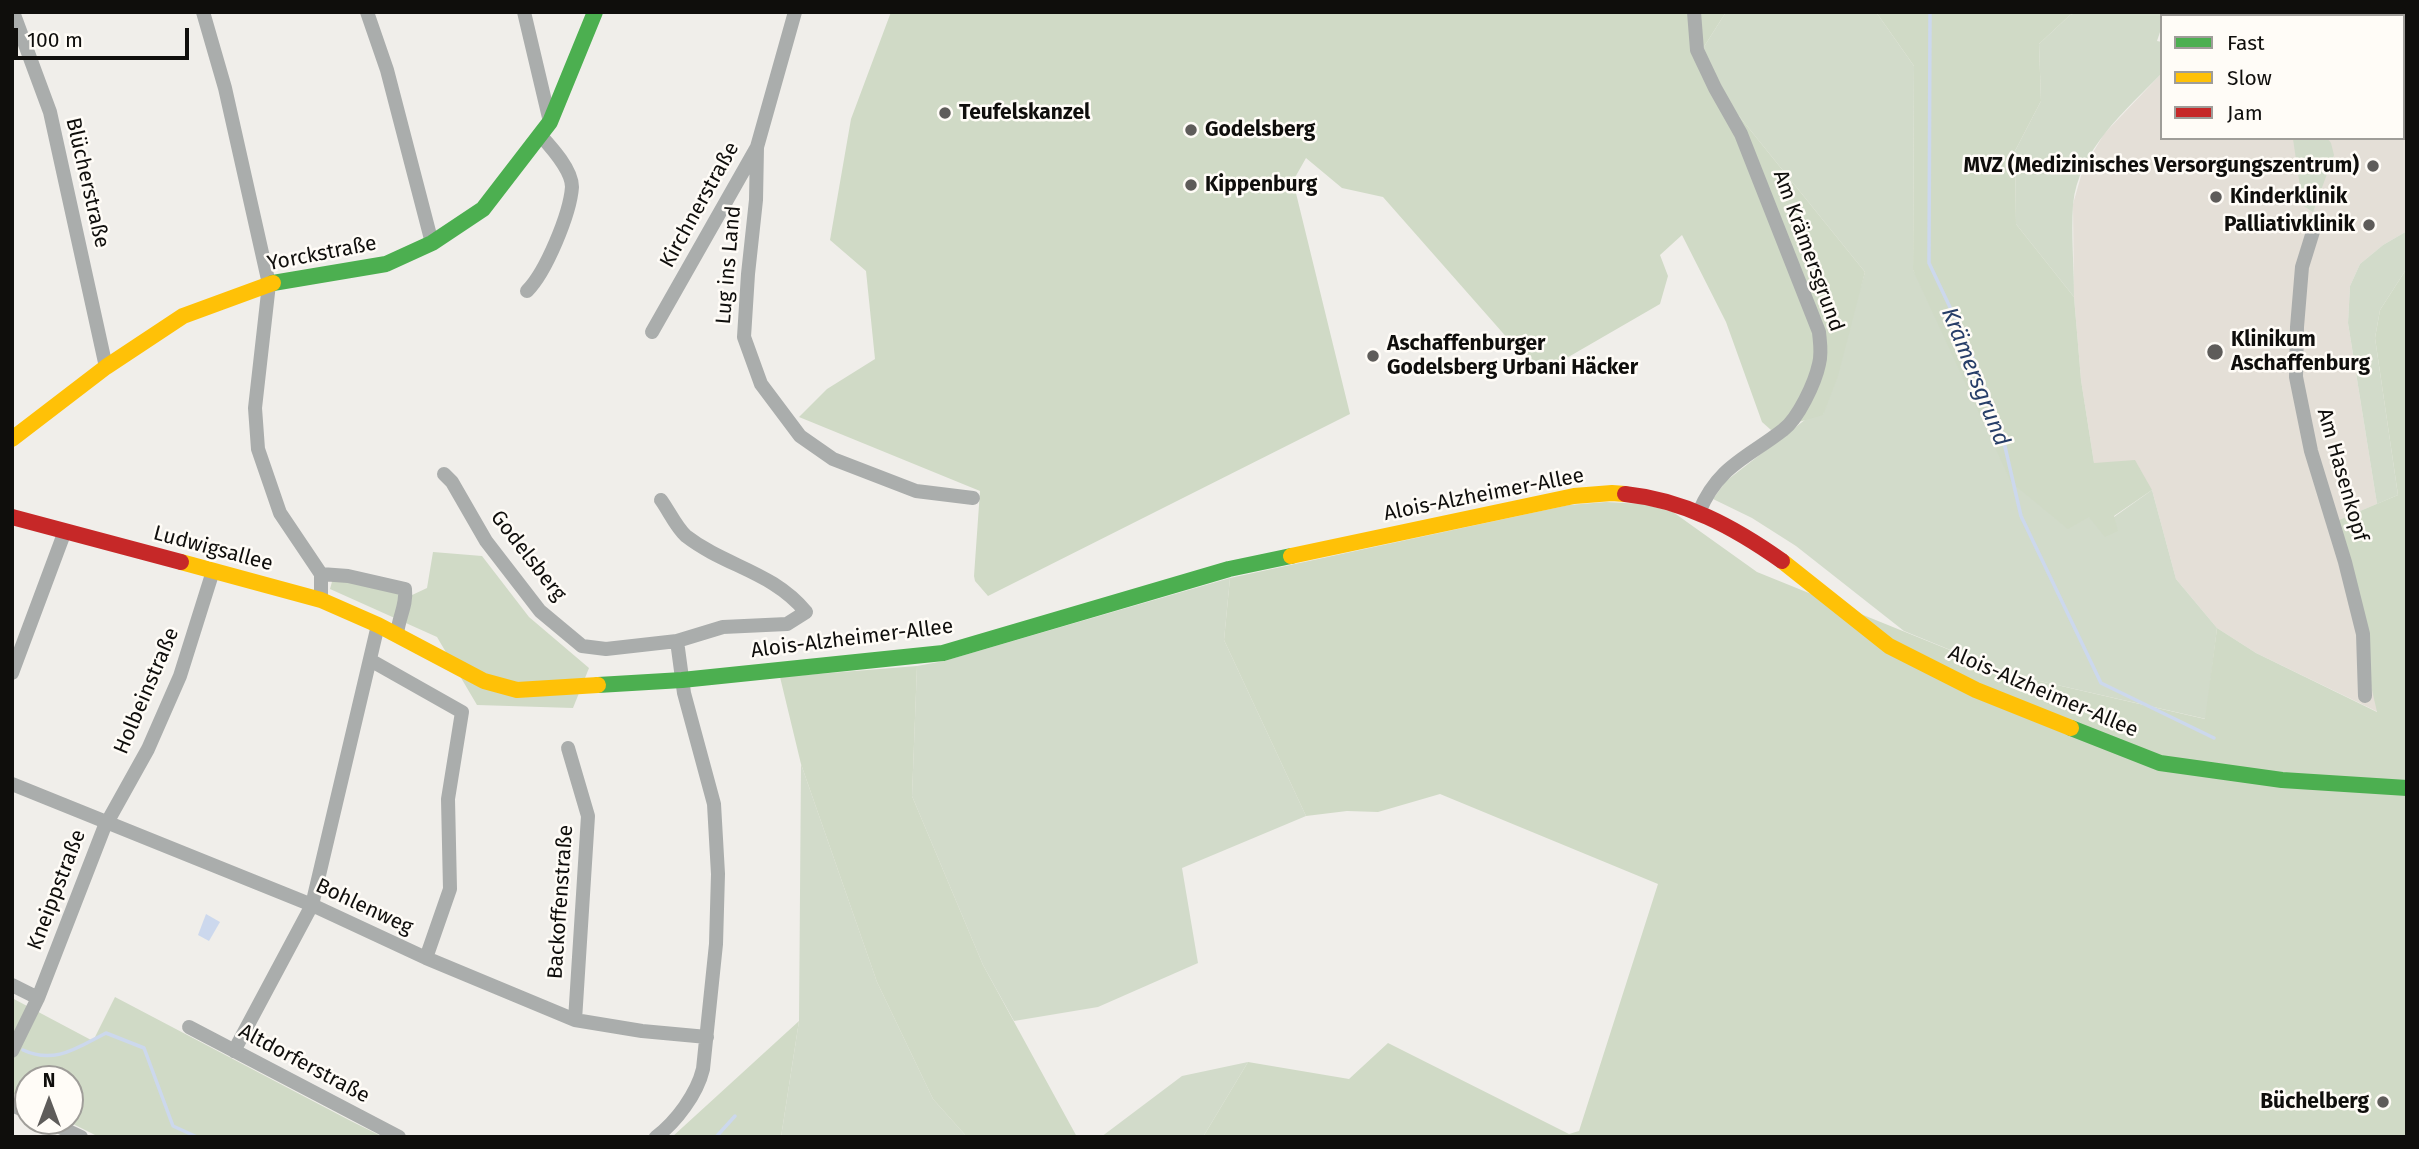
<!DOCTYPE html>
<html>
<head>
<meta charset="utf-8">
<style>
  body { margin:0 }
  #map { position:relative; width:2419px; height:1149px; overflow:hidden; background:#f0eeea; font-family:"Fira Sans",sans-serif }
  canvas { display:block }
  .frame { position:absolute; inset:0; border:14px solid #0f0e0c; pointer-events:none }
  .legend { position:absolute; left:2160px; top:14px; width:245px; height:126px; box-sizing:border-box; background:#fffcf7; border:2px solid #9f9d99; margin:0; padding:9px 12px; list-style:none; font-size:21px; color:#0f0e0c }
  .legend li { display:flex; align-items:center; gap:14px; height:35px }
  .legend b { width:35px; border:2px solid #9f9d99 }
  .north { position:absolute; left:14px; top:1065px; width:70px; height:70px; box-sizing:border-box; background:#fffcf7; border:2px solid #9f9d99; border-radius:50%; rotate:0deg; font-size:19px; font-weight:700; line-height:28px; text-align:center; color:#0f0e0c }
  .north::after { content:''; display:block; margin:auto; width:24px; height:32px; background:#5e5c5a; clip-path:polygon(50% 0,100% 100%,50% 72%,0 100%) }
  .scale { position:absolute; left:14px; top:28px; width:175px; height:32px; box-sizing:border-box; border:4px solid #0f0e0c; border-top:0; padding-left:9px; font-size:21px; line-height:24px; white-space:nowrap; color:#0f0e0c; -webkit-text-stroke:5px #fffcf7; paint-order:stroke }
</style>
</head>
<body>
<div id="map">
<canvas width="2419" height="1149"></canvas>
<div class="frame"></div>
<ul class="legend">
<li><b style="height:9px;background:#4caf50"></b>Fast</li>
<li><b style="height:9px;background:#ffc107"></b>Slow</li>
<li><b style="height:9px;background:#c62828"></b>Jam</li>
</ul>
<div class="north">N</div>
<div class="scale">100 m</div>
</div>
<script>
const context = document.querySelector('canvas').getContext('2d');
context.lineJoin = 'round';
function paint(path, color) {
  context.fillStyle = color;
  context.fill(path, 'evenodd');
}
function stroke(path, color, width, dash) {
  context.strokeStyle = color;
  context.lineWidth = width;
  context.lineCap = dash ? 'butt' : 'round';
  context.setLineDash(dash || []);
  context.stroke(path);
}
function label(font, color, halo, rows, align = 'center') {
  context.font = font + ' "Fira Sans",sans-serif';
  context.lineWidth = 5;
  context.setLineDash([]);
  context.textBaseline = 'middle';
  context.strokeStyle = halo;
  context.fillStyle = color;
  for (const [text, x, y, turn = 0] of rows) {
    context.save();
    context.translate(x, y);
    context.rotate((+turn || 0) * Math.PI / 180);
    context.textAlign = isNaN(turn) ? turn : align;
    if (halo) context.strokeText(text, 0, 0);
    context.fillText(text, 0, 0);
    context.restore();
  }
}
paint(new Path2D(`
  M2169 12H2407V231L2383 245 2360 264 2350 286 2348 323 2377 504 2334 522 2378 712 2256 653 2217 628 2176 579 2152 490 2094 463 2081 380 2074 297 2073 204 2083 169 2104 134 2162 73V138H2403V16H2167Z`), '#e4dfd7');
paint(new Path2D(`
  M1726 12H1876L1914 66 1913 270 2089 517H2114L2152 490 2176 579 2217 628 2206 719 2009 674 1904 631 1796 546 1752 518 1713 499 1726 481 1806 419 1823 414 1865 272 1722 95 1700 53Z
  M2078 12H2169L2167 16H2162V26L2157 41 2162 42V73C2126 110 2078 150 2073 205 2071 235 2074 267 2074 297L2016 224 2015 151 2041 101 2039 44 2070 15Z
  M2327 138 2331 143 2334 155 2313 212 2299 203 2300 187 2293 139Z
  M2407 231V268L2380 310 2375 338 2398 495 2377 504 2348 323 2350 286 2360 264 2383 245Z
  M1230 578 1224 640 1306 816 1182 868 1198 963 1098 1007 1014 1021 983 965 912 796 917 666 944 661Z
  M801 764 877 982 933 1099 967 1137H781L799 1021Z
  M1248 1062 1203 1137H1101L1182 1076Z`), '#d2dbca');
paint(new Path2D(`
  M891 12H1692L1694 53 1722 95 1865 272 1838 376 1823 415 1771 430 1762 422 1726 322 1682 235 1660 255 1668 276 1660 304 1539 374 1383 197 1342 188 1306 158 1293 181 1350 414 988 596 975 581 974 576 980 491 799 417 827 389 875 359 866 271 830 240 851 119Z
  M1699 12H1726L1700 53Z
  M1876 12H2078L2070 15 2039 44 2041 101 2015 151 2016 224 2074 297 2081 380 2094 463 2135 460 2152 490 2114 516 2118 531 2105 537 2089 517 2068 529 2011 482 1913 270 1914 66Z
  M2407 268V1137H1203L1248 1062 1349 1079 1388 1043 1569 1134 1579 1131 1658 884 1440 794 1378 812 1347 811 1306 816 1224 640 1230 578 1569 505 1606 502 1643 504 1673 512 1757 572 2009 674 2205 719 2217 628 2256 653 2377 712 2334 522 2398 495 2375 338 2380 310Z
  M433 552 482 556 529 617 589 668 573 708 477 705 437 637 330 589 333 578 410 596 427 588Z
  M917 666 912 796 983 965 1077 1137H967L933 1099 877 982 801 764 780 677Z
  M115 997 349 1120 383 1137H99L67 1121H70V1079H28V1101L12 1093V998L93 1041Z
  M799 1021 781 1137H672Z`), '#d0dac6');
paint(new Path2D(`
  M206 914 220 922 209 941 198 935Z`), '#ccd8ed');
stroke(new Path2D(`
  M1930 12 1929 263 1966 341 2000 425 2021 516 2101 683 2214 738
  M23 1050C55 1065 78 1047 106 1033L144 1048 173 1126 197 1137
  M716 1137 735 1116`), '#ccd8ed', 3.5);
stroke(new Path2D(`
  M13 12 50 112 106 367
  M203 12 225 88 269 284 255 408 258 449 280 513 321 574V600
  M367 12 387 70 432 243
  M524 12 550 122
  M1694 12 1697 50 1715 88 1741 134 1819 332C1820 343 1822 353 1819 364 1815 383 1798 419 1783 430 1747 458 1718 466 1699 512
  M757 147 756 200 748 274 744 337 761 384 800 436 833 459 916 491 973 498
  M2316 222 2302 267 2297 327 2296 377 2311 451 2345 562 2363 634 2365 696
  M527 291C546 272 570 214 572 187 572 170 552 148 541 136
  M652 332 757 147 795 12
  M444 474 452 482 486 541 540 611 582 646 606 649 677 641 723 627 787 624 806 612C772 571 726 567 686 536 676 527 669 511 661 500
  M321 574 348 576 405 589C407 606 398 618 397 635
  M370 660 462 712 448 799 450 889 426 958
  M12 673 65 531
  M568 748 588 816 575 1020
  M12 784 312 905 426 958 575 1020 642 1031 707 1037
  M12 985 38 998
  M189 1027 399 1137
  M12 1051 38 998 104 828 148 749 180 676 213 571
  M234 1051 312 905 378 625
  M12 1105 28 1112
  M47 1121 81 1137
  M656 1137C676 1122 697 1094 703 1069L716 944 718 874 714 804 684 693 677 641`), '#aaadac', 14);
stroke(new Path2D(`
  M273 283 386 264 432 243 483 209 550 122 595 12
  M598 685 682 680 943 653 1229 569 1291 556
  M2071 728 2160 763 2282 780 2407 788`), '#4caf50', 16);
stroke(new Path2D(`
  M12 439 106 367 183 316 273 283
  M1291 556 1574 496 1612 493 1625 494
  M1782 561 1889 646 1976 690 2071 728
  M181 562 321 600 378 625 484 681 517 690 598 685`), '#ffc107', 16);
stroke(new Path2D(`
  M1625 494C1684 500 1734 527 1782 561
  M12 517 181 562`), '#c62828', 16);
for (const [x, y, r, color] of [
  [945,113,7,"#5e5c5a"],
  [1191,130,7,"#5e5c5a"],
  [2373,166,7,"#5e5c5a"],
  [1191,185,7,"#5e5c5a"],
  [2216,197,7,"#5e5c5a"],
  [2369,225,7,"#5e5c5a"],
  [2215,352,9,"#5e5c5a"],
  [1373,356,7,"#5e5c5a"],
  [2383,1102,7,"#5e5c5a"]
]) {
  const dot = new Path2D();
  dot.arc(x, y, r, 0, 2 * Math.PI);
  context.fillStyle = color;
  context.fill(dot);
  stroke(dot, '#fffcf7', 2.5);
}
label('bold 21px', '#0f0e0c', '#fffcf7', [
  ["Teufelskanzel",959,113],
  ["Godelsberg",1205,130],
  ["MVZ (Medizinisches Versorgungszentrum)",2359,166,"right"],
  ["Kippenburg",1205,185],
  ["Kinderklinik",2230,197],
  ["Palliativklinik",2355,225,"right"],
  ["Klinikum",2231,340],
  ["Aschaffenburg",2231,364],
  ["Aschaffenburger",1387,344],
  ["Godelsberg Urbani Häcker",1387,368],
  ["Büchelberg",2369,1102,"right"]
], 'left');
label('21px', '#0f0e0c', '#fffcf7', [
  ["Blücherstraße",87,183,77],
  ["Kirchnerstraße",700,205,-61],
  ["Am Krämersgrund",1808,251,70],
  ["Yorckstraße",322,254,-11],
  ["Lug ins Land",729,265,-85],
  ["Am Hasenkopf",2342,475,74],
  ["Alois-Alzheimer-Allee",1484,495,-11],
  ["Ludwigsallee",213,549,15],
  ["Godelsberg",528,556,52],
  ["Alois-Alzheimer-Allee",852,639,-7],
  ["Holbeinstraße",147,691,-67],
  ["Alois-Alzheimer-Allee",2043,692,23],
  ["Kneippstraße",57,890,-69],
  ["Backoffenstraße",561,902,-86],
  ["Bohlenweg",364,907,25],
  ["Altdorferstraße",304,1064,28]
]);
label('italic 23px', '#273e68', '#fffcf7', [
  ["Krämersgrund",1975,377,68]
]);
</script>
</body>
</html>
